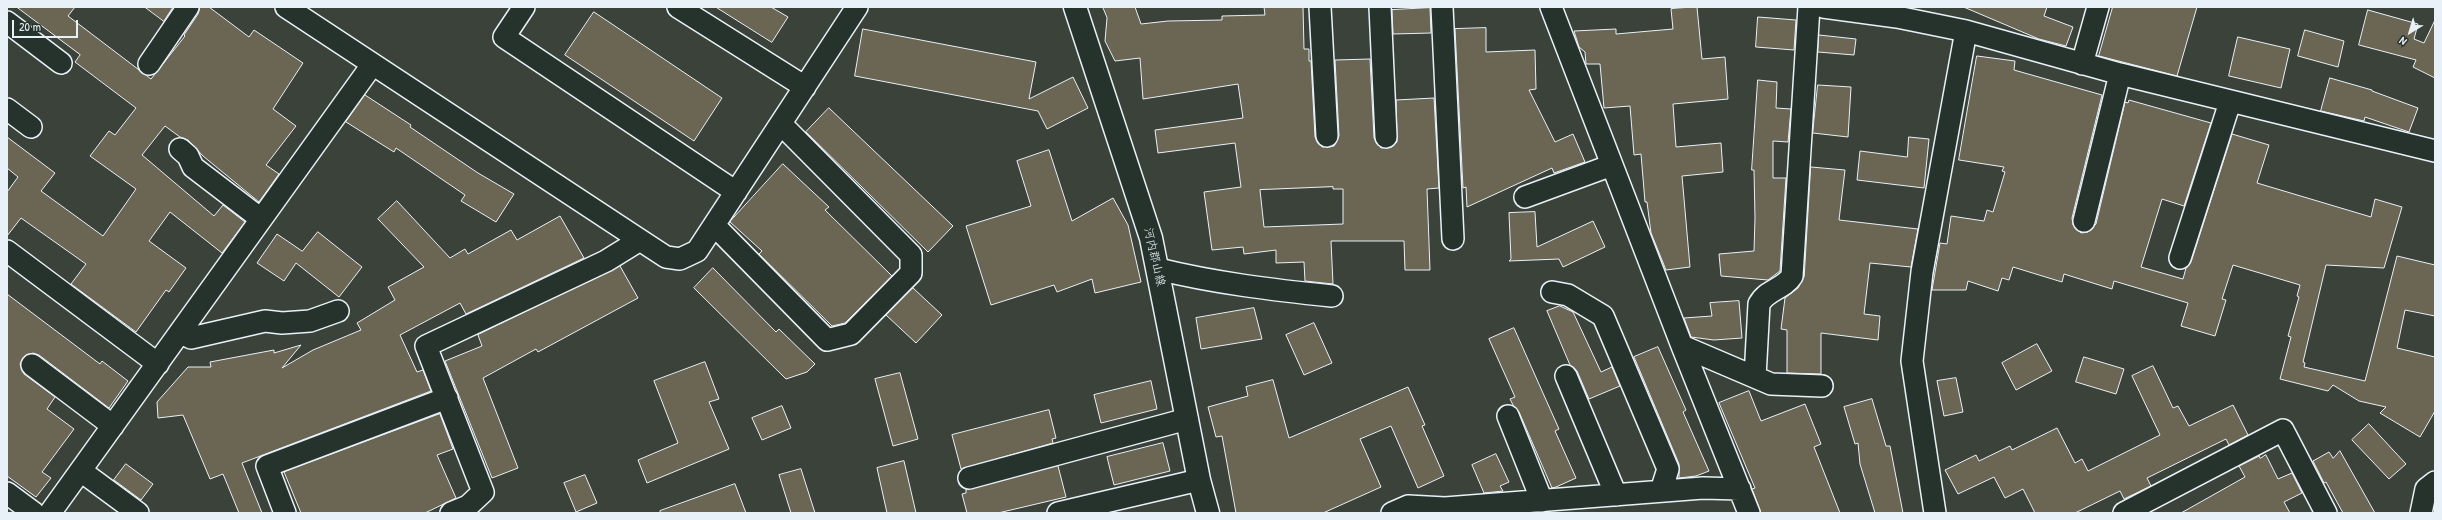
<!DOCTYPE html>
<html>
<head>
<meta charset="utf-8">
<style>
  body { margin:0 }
  #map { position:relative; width:2442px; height:520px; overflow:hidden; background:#3b4239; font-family:"Patrick Hand",sans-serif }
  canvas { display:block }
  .frame { position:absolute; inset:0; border:8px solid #e8f1f8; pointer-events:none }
  .north { position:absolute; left:2390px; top:12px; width:40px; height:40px; -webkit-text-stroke:3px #26332d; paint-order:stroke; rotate:218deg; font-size:11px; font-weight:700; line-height:16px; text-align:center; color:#e8f1f8 }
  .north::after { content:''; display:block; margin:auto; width:14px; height:18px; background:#e8f1f8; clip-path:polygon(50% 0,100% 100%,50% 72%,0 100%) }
  .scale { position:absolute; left:12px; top:20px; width:66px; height:18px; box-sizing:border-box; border:2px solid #e8f1f8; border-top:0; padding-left:5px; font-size:12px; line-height:14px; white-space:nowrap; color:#e8f1f8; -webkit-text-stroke:3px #26332d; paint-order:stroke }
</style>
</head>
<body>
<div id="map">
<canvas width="2442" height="520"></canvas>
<div class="frame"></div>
<div class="north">N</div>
<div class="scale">20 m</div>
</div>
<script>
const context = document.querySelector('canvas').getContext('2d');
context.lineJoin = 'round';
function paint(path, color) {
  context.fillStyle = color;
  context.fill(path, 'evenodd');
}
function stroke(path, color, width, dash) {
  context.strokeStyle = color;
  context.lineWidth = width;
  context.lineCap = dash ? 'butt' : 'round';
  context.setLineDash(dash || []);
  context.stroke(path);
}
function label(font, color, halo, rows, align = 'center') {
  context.font = font + ' "Patrick Hand","Klee One",sans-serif';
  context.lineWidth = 4;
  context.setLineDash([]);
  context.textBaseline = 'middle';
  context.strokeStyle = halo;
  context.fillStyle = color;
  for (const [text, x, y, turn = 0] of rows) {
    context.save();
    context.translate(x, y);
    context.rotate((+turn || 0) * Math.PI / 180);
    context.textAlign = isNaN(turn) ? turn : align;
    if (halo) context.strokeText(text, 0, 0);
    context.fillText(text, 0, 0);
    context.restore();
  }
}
const building = new Path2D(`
  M17 7H75L68 16 151 79 185 36 184 35 198 14 200 7H209L249 37 254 30 303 63 273 109 296 126 266 165 279 174 259 202 203 156 188 140 180 137 165 126 142 155 214 216 223 205 245 222 222 253 170 212 149 241 186 268 169 292 166 290 136 332 71 284 86 264 21 218 7 236V192L18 177 7 168V137L55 173 41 191 103 236 136 189 90 156 109 131 115 135 136 108 75 62 80 55Z
  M145 7H173L164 21Z
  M716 7H771L788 17 772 42Z
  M1103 7H1135L1141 24 1168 21 1222 20V16L1265 15 1264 7H1303L1304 49H1309V61H1311L1315 137 1322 147 1334 146 1339 136 1335 60 1370 59 1374 138 1381 148 1392 147 1397 142 1396 100 1434 98 1439 188 1427 189 1430 270H1405L1404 241H1331L1333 284 1305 281 1304 262 1276 263V250L1244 254 1243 247 1212 250 1204 192 1241 187 1235 143 1158 153 1155 130 1243 118 1238 84 1143 99 1140 58 1115 61 1105 41 1107 18ZM1333 187V189H1343V224L1264 227 1260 190Z
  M1697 7 1702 59 1725 57 1728 99 1673 104 1676 147 1721 143 1723 172 1682 176 1690 267 1666 270 1651 233 1647 202H1645L1641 154 1634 155 1630 106 1604 108 1600 64H1586L1585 52 1579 47 1574 31 1616 29V34L1673 29 1671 9Z
  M1964 7H2047L2044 16 2073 27 2066 46 2039 39Z
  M2113 7H2197L2177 76 2099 56Z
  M1430 8 1431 33 1393 34 1392 10Z
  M2368 10 2418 24 2414 39 2424 43 2435 20V78L2413 67 2416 60 2359 45Z
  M594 12 722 98 694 141 565 55Z
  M1758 17 1796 20 1794 50 1756 47Z
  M1486 28V52L1535 50 1536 89 1529 90 1555 142 1573 134 1585 162 1554 173 1552 168 1467 207 1466 187 1463 188 1455 29Z
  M863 29 1036 62 1029 99 1073 77 1088 108 1047 129 1038 111 855 76Z
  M2305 30 2344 41 2338 67 2298 56Z
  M1819 35 1856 39 1854 55 1818 52Z
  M2238 37 2290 49 2281 88 2229 76Z
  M1977 56 2015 61 2014 70 2102 95 2072 218 2073 225 2081 233 2088 232 2096 224 2125 102 2128 103 2129 100 2211 123 2184 206 2162 199 2141 267 2183 279 2186 268 2191 262 2232 134 2269 145 2257 183 2371 217 2375 199 2402 207 2384 268 2326 265 2303 362 2305 363 2304 367 2365 381 2397 256 2435 265V316L2405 310 2397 348 2435 357V411L2420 437 2380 413 2386 407 2359 401 2333 385 2328 391 2280 379 2291 337 2288 336 2299 297 2297 296 2300 285 2233 265 2222 299 2226 300 2215 336 2181 326 2188 303 2114 281 2112 289 2064 274 2062 282 2013 267 2009 280 2002 278 1998 291 1968 281 1966 290H1932L1940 243 1947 244 1951 216 1984 221 1987 210 1993 212 2005 172 2002 171 2004 167 1959 160Z
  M2330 78 2372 90V91L2418 108 2409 132 2365 117 2364 121 2321 111Z
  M1758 80 1777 82 1776 108 1791 109 1788 142 1773 141V178H1786L1780 271 1768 280 1721 276 1719 254 1754 251 1755 218 1754 170H1752Z
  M1818 85 1851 87 1848 137 1813 133Z
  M365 95 411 125 410 127 478 173 514 194 496 222 461 201 465 195 396 148 394 152 346 122Z
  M829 108 953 226 928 252 806 132Z
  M1909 137 1929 139 1924 188 1857 180 1860 151 1907 157Z
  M1049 150 1072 221 1113 198 1128 225 1141 282 1095 293 1092 279 1057 292 1054 285 991 305 966 226 1031 206 1017 161Z
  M783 164 829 207 825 210 892 276 845 323 832 326 759 254 762 251 730 222Z
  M1811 167 1845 170 1839 220 1918 229 1911 267 1870 263 1864 314 1880 316 1878 340 1821 333V374L1787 373V330L1781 329 1785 298 1798 288 1804 277Z
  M397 201 450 258 465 249 468 254 511 230 517 240 560 216 584 258 466 314 460 303 400 335 417 372 423 370 431 391 242 463 262 513H239L223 474 210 479 183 415 158 418 157 402 188 367H211L210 362 274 350V353L301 345 282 368 313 350 361 330 357 323 395 300 388 287 424 267 378 219Z
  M1535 212 1537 247 1593 221 1605 247 1563 267 1559 259 1509 261 1511 259 1509 213Z
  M318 232 362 267 339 297 296 263 284 281 257 263 277 234 302 251Z
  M620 266 638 298 538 352 536 349 483 378 518 468 492 478 445 361 482 346 478 335Z
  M713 268 776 332 779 329 815 364 807 372 786 379 694 288Z
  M913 288 942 315 916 343 886 315Z
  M7 294 100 364 102 361 128 381 109 408 39 355 33 353 23 358 20 364 24 374 55 397 47 409 74 429 42 472 51 478 36 497 7 476Z
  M1739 301 1742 338 1714 340 1691 337 1684 318 1712 316 1710 303Z
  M1560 306 1573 312 1601 372 1612 367 1620 386 1589 399 1577 371 1570 365 1547 311Z
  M1254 308 1262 339 1201 349 1196 318Z
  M1314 323 1332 363 1304 375 1286 335Z
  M1514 328 1559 429 1555 431 1576 478 1556 487 1552 488 1519 412 1513 405 1510 399 1515 397 1489 339Z
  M2037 344 2052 371 2016 390 2002 363Z
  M1658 347 1686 410 1683 412 1709 471 1696 476 1679 478V464L1634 357Z
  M2084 357 2124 369 2116 394 2076 382Z
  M705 362 719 399 709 402 729 449 647 483 638 460 678 443 654 381Z
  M2153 366 2173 408 2178 406 2189 426 2233 405 2248 435 2229 445 2226 439 2147 478 2151 486 2124 499 2120 491 2075 513H2035L2023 489 2005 498 1994 477 1958 494 1945 470 1976 455 1979 461 2010 446 2012 450 2057 428 2075 463 2082 459 2088 471 2160 435 2132 376Z
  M900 373 918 439 893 446 875 379Z
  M1956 378 1963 412 1944 416 1937 381Z
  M1273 380 1289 438 1408 387 1425 425 1422 426 1444 476 1418 488 1391 426 1360 439 1381 487 1323 513H1236L1222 436 1216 437 1208 407 1248 396 1246 387Z
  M1151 381 1157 409 1101 423 1094 395Z
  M1749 391 1761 421 1805 404 1821 444 1814 447 1840 513H1761L1752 489 1755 488 1719 403Z
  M1872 399 1886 446H1890L1903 513H1875L1860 464 1858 443 1855 444 1844 407Z
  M782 406 791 428 762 440 752 418Z
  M1049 410 1056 438 1052 439 1053 443 961 469 952 435Z
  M440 414 453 449 437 455 456 498 425 513H301L284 472Z
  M2369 424 2406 464 2389 479 2352 440Z
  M1163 443 1170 471 1114 485 1107 457Z
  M2340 451 2375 513H2343L2326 482 2324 483 2313 461 2329 452 2333 458Z
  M1496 454 1509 482 1500 486 1503 491 1484 493 1472 465Z
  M2266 455 2278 479 2292 473 2302 493 2284 502 2290 513H2181L2245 477 2239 466 2259 456 2260 458Z
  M904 461 916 513H887L877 468Z
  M126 464 153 484 141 500 114 480Z
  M1058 466 1066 497 998 513H967L962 494 966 493V489Z
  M801 469 815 513H791L779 475Z
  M585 475 597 503 576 512 564 483Z
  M735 484 746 513H660V511Z`);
paint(building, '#6b6554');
stroke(building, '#e8f1f8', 1);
const minor = new Path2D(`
  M286 7 640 240 666 257 680 259 697 251 857 7
  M524 7 504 37 736 192
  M678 7 805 87
  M1320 7 1327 136
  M1380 7 1386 137
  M1442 7 1453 239
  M1551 7 1682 346 1749 513
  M1823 7 1897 17 1966 31 2120 74 2435 151
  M7 22 61 63
  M149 64 188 7
  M2082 64 2098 7
  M7 109 31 127
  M180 149 188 156 193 167 261 219
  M1525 197 1612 165
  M2084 221 2120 74
  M714 225 827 340 851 334 911 273V255L781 124
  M7 251 158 364
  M2180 258 2230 102
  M1158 269C1215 283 1273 290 1332 296
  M1552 292 1568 295 1603 316 1668 469 1661 491
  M180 332 191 338 265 321 282 323 310 321 338 311
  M1682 346 1771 384 1822 386
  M32 365 113 426
  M1566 376 1616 495
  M1755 377 1759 304C1767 289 1783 290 1792 276L1809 7
  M1508 416 1542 501
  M81 471 138 513
  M969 478 1187 419
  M7 493 34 513
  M50 513 372 65
  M285 513 267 466 447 398
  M451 513 468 506 483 492 426 346 606 261 640 240
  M1058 513 1199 480
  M1392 513 1408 506 1445 508 1703 488 1740 489
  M1935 513 1912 361 1922 272 1966 31
  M2124 513 2283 430 2326 513
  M2421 513 2426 489 2435 482`);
const secondary = new Path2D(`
  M1075 7 1151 238 1199 480 1208 513`);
stroke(minor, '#e8f1f8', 24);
stroke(secondary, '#e8f1f8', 25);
stroke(minor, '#26332d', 21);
stroke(secondary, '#26332d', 22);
label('12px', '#e8f1f8', '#26332d', [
  ["河内郡山線",1154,257,77]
]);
</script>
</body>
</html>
